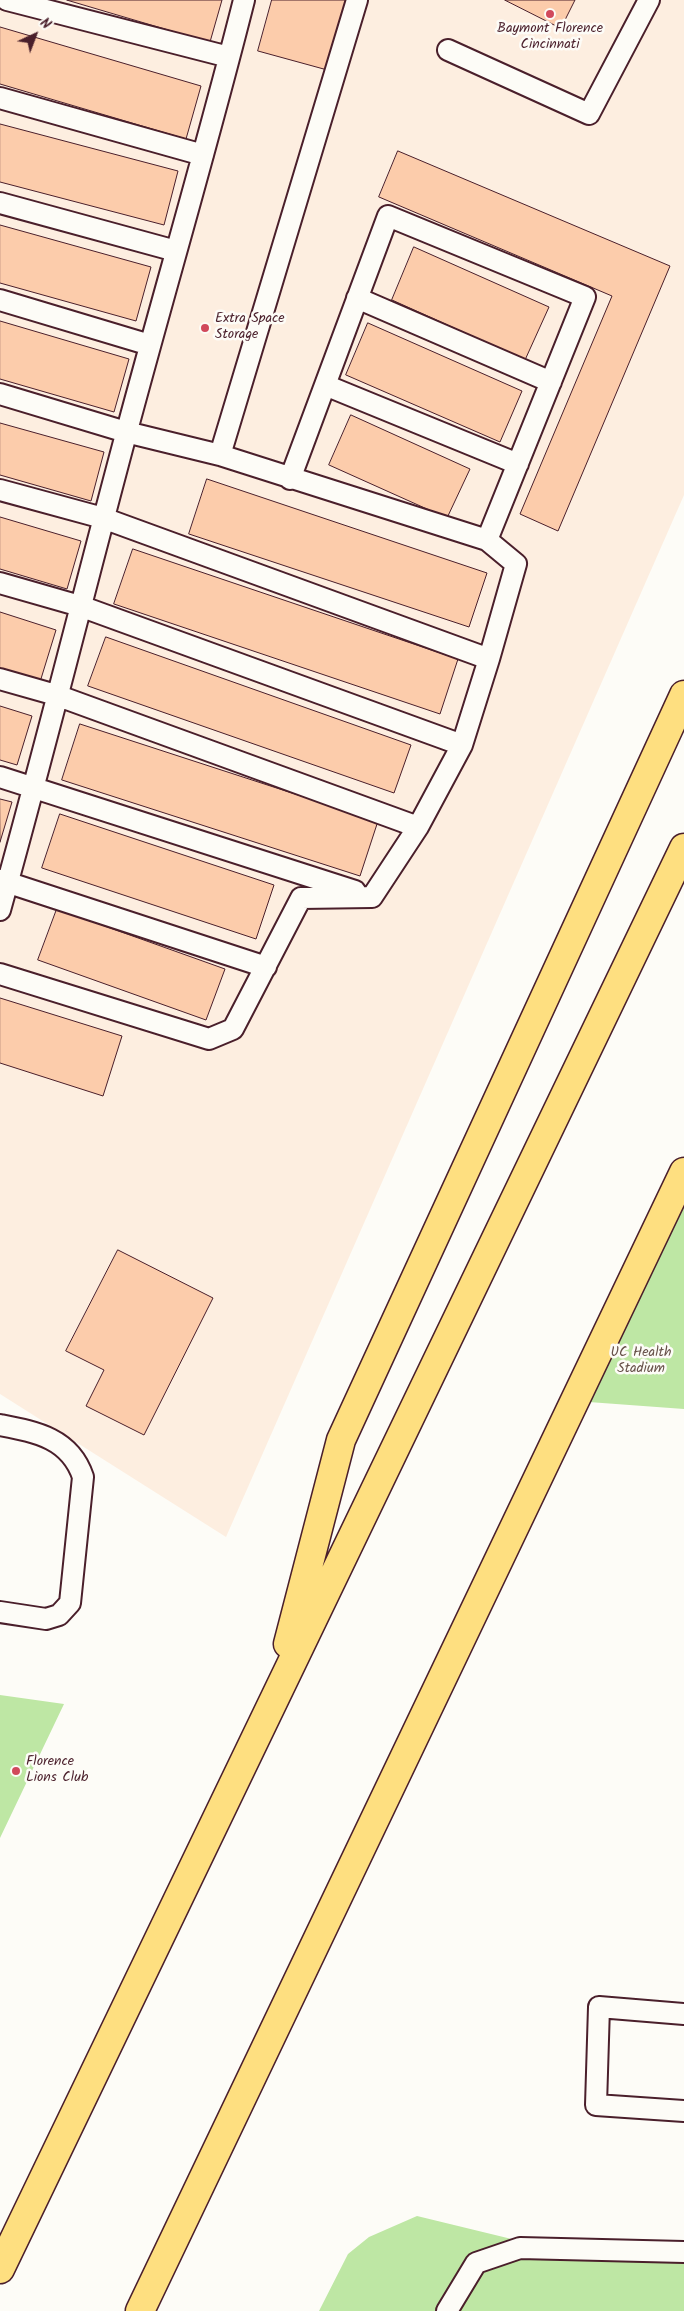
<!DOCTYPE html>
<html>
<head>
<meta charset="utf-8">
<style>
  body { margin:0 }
  #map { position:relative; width:684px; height:2311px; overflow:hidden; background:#fdfcf7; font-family:Kalam,sans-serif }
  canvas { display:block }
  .north { position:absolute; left:10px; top:10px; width:50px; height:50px; -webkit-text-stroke:4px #fdfcf7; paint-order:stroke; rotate:43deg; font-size:14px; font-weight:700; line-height:20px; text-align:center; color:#4a1f2b }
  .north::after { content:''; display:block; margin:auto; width:18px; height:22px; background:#4a1f2b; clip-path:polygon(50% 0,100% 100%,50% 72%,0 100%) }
</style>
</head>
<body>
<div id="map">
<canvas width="684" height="2311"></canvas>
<div class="north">N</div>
</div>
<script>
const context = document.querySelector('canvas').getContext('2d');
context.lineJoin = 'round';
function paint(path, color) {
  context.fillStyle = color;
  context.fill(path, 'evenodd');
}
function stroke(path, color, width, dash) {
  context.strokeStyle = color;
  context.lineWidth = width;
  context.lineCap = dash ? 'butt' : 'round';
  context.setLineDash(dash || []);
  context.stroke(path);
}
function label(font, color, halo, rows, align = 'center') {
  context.font = font + ' Kalam,sans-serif';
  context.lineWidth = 5;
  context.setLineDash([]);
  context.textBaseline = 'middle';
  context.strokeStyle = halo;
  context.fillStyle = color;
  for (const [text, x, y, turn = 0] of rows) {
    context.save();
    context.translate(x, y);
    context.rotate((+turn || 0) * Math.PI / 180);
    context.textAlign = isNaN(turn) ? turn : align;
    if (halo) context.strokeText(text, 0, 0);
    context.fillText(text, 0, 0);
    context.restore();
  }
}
paint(new Path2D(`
  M0 0H684V495L226 1537 0 1394Z`), '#fdeee0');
paint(new Path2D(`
  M684 1172V1409L575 1401Z
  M0 1695 64 1704 0 1838Z
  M417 2216 565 2252 684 2251V2311H319L348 2254 369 2237Z`), '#bee7a4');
const building = new Path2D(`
  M67 0H222L210 42Z
  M272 0H350L331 71 258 51Z
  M505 0H575L561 28Z
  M0 27 201 86 186 139 0 84Z
  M0 124 178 171 164 225 0 182Z
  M398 151 670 266 558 531 520 514 612 296 379 197Z
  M0 225 151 267 136 321 0 283Z
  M414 247 549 307 525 360 392 300Z
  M0 321 129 359 114 412 0 379Z
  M368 323 522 391 500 442 346 375Z
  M351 415 470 469 447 518 329 465Z
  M0 423 104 452 91 501 0 475Z
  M207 479 487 573 469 627 189 534Z
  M0 517 81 541 67 589 0 569Z
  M133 549 458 659 440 714 114 604Z
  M0 612 56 630 40 682 0 670Z
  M106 637 411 745 394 793 88 686Z
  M0 706 32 716 17 765 0 760Z
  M80 724 378 821 360 876 62 780Z
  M0 799 12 802 0 842Z
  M60 814 274 885 256 939 42 868Z
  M57 909 225 969 206 1020 38 960Z
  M0 998 122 1036 103 1096 0 1063Z
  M118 1250 213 1298 144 1435 86 1406 104 1370 66 1351Z`);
paint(building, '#fcccab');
stroke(building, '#4a1f2b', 1);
const service = new Path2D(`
  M7 0 229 57
  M448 50 589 114 649 0
  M0 98 203 155
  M0 203 176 251
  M357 298 551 382
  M0 300 150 345
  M325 385 518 464
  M0 394 126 432 220 455 357 0
  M220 455 487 540
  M0 490 103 518 489 659
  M0 583 80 606 462 745
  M0 679 56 695 418 827
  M0 777 355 891
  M0 880 266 967
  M0 910C44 753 83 595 125 438 164 292 207 147 244 0
  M0 974 209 1039 233 1029 301 898 372 897 418 827 462 745 489 659 516 564 487 540 585 297 388 216 290 479
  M0 1425C36 1432 70 1438 83 1477L70 1603 59 1615 46 1619 0 1612
  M684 2014 599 2007 596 2105 684 2111
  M447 2311 476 2263 520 2248 684 2252`);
const motorway = new Path2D(`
  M288 1644 341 1440 684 695
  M0 2269 684 848
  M140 2311 684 1172`);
stroke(service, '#4a1f2b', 24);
stroke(motorway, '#4a1f2b', 31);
stroke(service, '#fdfcf7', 20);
stroke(motorway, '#fedf80', 28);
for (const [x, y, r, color] of [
  [550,14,5,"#d1495b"],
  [205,328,5,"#d1495b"],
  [16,1771,5,"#d1495b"]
]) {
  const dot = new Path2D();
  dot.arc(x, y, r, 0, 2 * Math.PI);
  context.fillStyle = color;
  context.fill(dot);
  stroke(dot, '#fdfcf7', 2);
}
label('14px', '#4a1f2b', '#fdfcf7', [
  ["Baymont Florence",550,30,"center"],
  ["Cincinnati",550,46,"center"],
  ["Extra Space",215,320],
  ["Storage",215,336],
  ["Florence",26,1763],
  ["Lions Club",26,1779]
], 'left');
label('14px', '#675149', '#fdfcf7', [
  ["UC Health",641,1354],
  ["Stadium",641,1370]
]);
</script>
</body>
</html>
